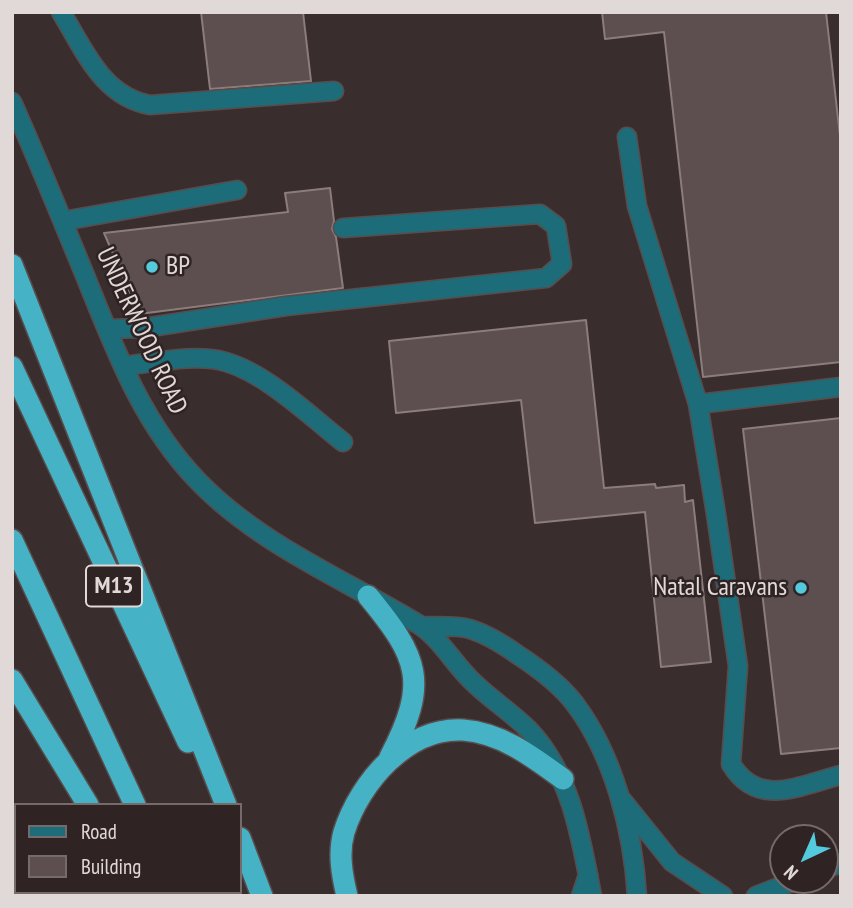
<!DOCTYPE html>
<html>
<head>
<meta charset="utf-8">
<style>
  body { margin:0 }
  #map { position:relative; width:853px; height:908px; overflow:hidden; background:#3a2d2d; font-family:"PT Sans Narrow",sans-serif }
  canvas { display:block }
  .frame { position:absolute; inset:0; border:14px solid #e1d8d8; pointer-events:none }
  .legend { position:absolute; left:14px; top:803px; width:228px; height:91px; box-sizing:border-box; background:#2f2323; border:2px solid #766b6b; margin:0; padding:9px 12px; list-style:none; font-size:21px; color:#e1d8d8 }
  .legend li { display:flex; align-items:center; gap:14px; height:35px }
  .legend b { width:35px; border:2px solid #766b6b }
  .north { position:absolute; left:769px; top:824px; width:70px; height:70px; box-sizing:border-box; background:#2f2323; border:2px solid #766b6b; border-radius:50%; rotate:224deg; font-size:19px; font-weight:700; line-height:28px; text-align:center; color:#e1d8d8 }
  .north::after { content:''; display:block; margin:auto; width:24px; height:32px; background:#54cadd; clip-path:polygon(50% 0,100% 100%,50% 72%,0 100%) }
</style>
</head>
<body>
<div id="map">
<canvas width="853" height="908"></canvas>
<div class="frame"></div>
<ul class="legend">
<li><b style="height:9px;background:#1c6c79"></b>Road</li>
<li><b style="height:19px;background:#5d4f4f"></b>Building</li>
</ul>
<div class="north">N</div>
</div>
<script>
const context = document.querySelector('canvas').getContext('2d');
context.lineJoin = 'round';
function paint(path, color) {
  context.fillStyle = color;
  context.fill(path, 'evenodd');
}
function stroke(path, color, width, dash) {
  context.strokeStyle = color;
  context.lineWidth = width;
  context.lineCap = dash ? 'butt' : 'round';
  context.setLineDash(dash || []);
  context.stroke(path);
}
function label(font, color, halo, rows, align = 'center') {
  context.font = font + ' "PT Sans Narrow",sans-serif';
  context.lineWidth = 5;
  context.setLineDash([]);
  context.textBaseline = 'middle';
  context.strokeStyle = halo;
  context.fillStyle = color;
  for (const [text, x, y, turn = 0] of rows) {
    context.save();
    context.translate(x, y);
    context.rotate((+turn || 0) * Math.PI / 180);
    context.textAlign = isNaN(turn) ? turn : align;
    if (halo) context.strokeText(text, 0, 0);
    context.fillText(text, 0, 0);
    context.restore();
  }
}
const building = new Path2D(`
  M201 12H303L311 81 210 89Z
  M602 12H826L841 145V362L703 377 664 32 605 39Z
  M330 188 334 221 332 229 336 237 343 288 139 314 104 233 288 212 285 193Z
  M586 320 604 488 655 484 656 488 684 485 685 502 693 500 711 662 661 667 645 512 535 523 521 400 396 413 389 341Z
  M841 418V748L781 754 743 429Z`);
paint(building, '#5d4f4f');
stroke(building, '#8c7c7c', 2);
const service = new Path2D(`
  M61 12C85 51 102 96 150 105L334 91
  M627 137 637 206 698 404 716 514 738 666 731 764C758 809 800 785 841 775
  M63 221 237 190
  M107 329 144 328 286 306 546 278 562 264 556 226 540 214 343 228
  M123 366C154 363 195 353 226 362 267 374 310 416 343 442
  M698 404 841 387`);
const minor = new Path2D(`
  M12 102C37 158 60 215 84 273 114 347 141 422 197 480 258 544 344 579 418 624 438 636 453 662 469 678 487 697 510 711 529 730 571 774 581 838 592 896
  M422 626C437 627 456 625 470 629 486 634 504 645 518 655 538 668 560 684 575 704 614 756 633 831 637 896
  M622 800 672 862 723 896
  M825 869 841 863
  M756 896 797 880`);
const tertiary = new Path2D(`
  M581 896 588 875`);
const motorway = new Path2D(`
  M12 265 226 805
  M12 367 188 742
  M12 540 135 805
  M368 596C419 658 429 682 390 757
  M12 680 88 805
  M240 838 262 896
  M141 892 143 896
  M179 892 181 896
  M347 896C342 875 338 853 344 832 360 782 407 727 463 730 502 733 533 757 563 779`);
stroke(service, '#584c4c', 21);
stroke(minor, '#584c4c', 21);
stroke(tertiary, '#584c4c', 21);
stroke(motorway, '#584c4c', 24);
stroke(service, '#1c6c79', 18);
stroke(minor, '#1c6c79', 18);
stroke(tertiary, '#1c6c79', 18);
stroke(motorway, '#45b3c5', 21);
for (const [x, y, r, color] of [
  [152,267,7,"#54cadd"],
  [801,588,7,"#54cadd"]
]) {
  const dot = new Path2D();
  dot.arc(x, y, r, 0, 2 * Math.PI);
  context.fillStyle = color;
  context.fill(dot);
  stroke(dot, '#2f2323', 2.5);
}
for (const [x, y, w] of [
  [114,586,56]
]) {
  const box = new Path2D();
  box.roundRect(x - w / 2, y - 20.5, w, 41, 5);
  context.fillStyle = '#2f2323';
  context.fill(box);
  stroke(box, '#e1d8d8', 2);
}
label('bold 24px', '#e1d8d8', null, [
  ["M13",114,586]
]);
label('26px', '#e1d8d8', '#2f2323', [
  ["BP",166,267],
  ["Natal Caravans",787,588,"right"]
], 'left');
label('26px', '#e1d8d8', '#2f2323', [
  ["UNDERWOOD ROAD",141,331,65]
]);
</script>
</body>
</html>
